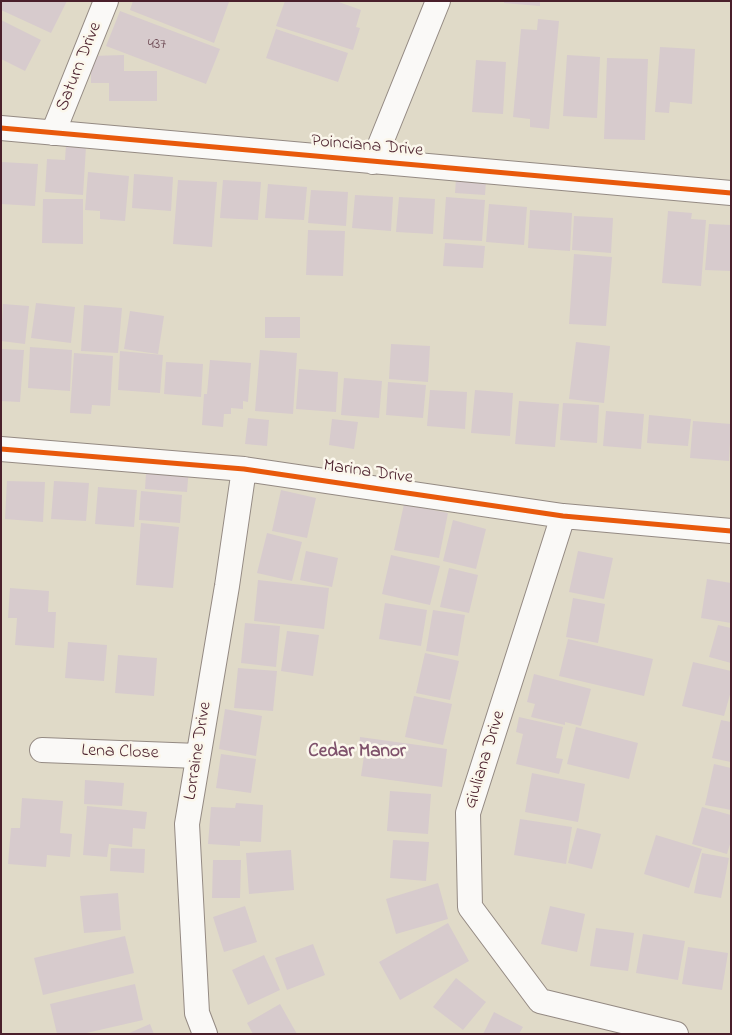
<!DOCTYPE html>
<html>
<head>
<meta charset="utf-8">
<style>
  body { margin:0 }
  #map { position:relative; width:732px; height:1035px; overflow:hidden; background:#e0dac8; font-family:"Indie Flower",sans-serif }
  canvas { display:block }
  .frame { position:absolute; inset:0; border:2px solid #4a1f2b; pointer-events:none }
</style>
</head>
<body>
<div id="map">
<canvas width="732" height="1035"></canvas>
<div class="frame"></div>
</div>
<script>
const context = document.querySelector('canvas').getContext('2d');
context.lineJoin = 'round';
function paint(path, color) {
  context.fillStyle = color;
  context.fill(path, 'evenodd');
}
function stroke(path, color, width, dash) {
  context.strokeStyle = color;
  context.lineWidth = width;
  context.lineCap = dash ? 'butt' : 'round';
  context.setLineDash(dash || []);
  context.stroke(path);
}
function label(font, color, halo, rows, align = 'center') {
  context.font = font + ' "Indie Flower",sans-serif';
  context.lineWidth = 5;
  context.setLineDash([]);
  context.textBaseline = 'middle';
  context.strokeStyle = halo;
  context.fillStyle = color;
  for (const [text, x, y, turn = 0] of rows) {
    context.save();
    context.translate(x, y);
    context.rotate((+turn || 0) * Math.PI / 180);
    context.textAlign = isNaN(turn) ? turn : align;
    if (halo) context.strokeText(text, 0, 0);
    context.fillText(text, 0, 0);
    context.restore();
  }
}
paint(new Path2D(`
  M1 1H67L51 33 1 10Z
  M133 1H227L229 2 214 43 130 10Z
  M285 1H336L361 10 356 27 360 28 353 50 276 26Z
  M504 1H540V6L504 3Z
  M120 11 220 49 206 84 106 46Z
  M538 19 559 21 549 129 530 127V119L513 117 521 29 537 30Z
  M1 20 41 40 25 71 1 59Z
  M276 29 348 53 338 82 266 58Z
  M660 47 695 49 692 104 670 102 669 113 655 112Z
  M124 55V71H157V101H109V83H91V56Z
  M567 55 600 57 597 118 563 116Z
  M607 58 648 59 645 140 604 139Z
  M476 60 506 62 503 114 472 112Z
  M66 145 86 147 83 195 45 192 47 159 65 160Z
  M1 162 38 164 35 206 1 204Z
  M88 172 129 176 125 221 100 219V211L85 210Z
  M134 174 173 177 171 211 132 208Z
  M456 179 486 181 485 195 455 193Z
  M178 180 217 182 212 247 173 244Z
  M223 180 261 182 258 220 220 218Z
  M268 184 307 187 304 220 265 218Z
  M311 190 348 192 346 226 308 223Z
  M355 195 393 197 391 231 352 228Z
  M399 197 435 199 433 234 396 232Z
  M446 197 485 200 482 241 443 239Z
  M43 199H83V244L42 243Z
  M489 204 527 207 524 245 486 242Z
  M530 210 572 213 570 251 528 248Z
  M668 211 692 213 691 219 706 220 701 286 662 283Z
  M574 216 613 218 611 253 572 250Z
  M709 224 731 225V271L705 270Z
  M308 230 345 231 343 276 306 275Z
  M445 243 485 246 483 268 443 266Z
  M574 254 612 257 606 326 569 324Z
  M36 303 75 307 71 343 31 338Z
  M3 304 29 306 25 344 1 341Z
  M84 305 122 308 118 353 81 351Z
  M130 311 164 316 158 354 124 349Z
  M265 317H300V338H265Z
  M576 342 610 346 604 403 569 399Z
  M391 344 430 346 428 382 389 379Z
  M30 347 72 350 70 391 28 388Z
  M1 349 24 350 20 402 1 401Z
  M260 350 297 353 293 414 255 411Z
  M120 351 163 355 160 393 118 390Z
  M74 353 113 356 110 406 92 405 91 414 70 413Z
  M210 360 251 363 248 402 243 401V409L231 408V414H224L223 427 202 425 204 394H207Z
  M166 362 203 364 201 397 164 394Z
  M299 369 338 372 336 412 296 409Z
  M344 378 382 381 379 418 341 415Z
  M388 382 426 385 423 418 386 415Z
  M430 390 467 392 465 429 427 426Z
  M475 390 513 393 510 436 471 433Z
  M519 401 559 404 555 447 515 444Z
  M563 403 599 405 597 443 560 440Z
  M606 411 644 414 641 449 603 446Z
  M649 415 691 419 688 446 647 443Z
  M248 418 269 420 267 446 245 444Z
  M332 419 358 422 354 449 329 445Z
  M693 421 731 424 729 461 690 458Z
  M165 466 189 467 187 492 145 489 146 473 164 475Z
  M7 481 45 482 43 522 5 519Z
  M54 481 89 483 86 521 51 519Z
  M98 487 137 490 134 527 95 524Z
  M281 490 316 498 307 538 272 531Z
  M141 491 182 495 180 523 139 520Z
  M404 504 448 513 439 558 394 550Z
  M453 520 486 529 476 569 443 561Z
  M141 523 179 527 173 588 136 585Z
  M267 533 302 542 292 581 257 573Z
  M306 551 338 558 332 587 300 580Z
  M578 551 613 558 604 599 569 592Z
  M391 555 440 566 430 605 382 594Z
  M449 568 478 575 469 613 440 607Z
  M707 579 731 583V623L701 618Z
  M258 580 329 588 324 629 254 621Z
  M10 588 49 591 48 612H56L54 648 15 645 17 618H8Z
  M573 598 605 604 598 643 566 637Z
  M385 603 427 610 421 646 379 639Z
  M433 610 465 615 458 656 426 651Z
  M245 623 280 626 276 667 241 663Z
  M718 625 731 628V663L709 657Z
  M287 631 319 635 313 676 281 671Z
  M568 639 653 659 644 696 559 676Z
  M68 642 107 645 104 681 65 678Z
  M425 653 459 661 450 700 416 693Z
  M118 655 157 658 154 696 115 693Z
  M693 662 731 671V691L724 716 682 706Z
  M238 668 277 671 273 711 234 708Z
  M534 674 591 689 581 726 565 722V725L531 717 535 704 527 702Z
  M414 696 452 704 443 745 405 737Z
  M225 709 262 716 256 756 219 749Z
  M519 717 563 727 556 758 563 759 559 774 516 764 523 734 516 732Z
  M721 720 731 722V762L712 758Z
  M576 727 638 743 629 779 567 764Z
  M360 737 447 749 442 787 361 776 364 756 358 755Z
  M221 754 256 759 251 793 216 788Z
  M714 764 731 768V810L705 805Z
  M532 773 585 784 578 822 525 812Z
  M85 780 124 783 122 806 84 804Z
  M390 791 431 794 428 834 387 831Z
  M22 798 63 801 60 833 72 834 70 857 47 855 46 867 8 864 11 828H20Z
  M236 803 263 805 261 842 240 841V846L208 844 211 807 235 808Z
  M87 806 147 812 145 829 133 828 132 847 109 844 107 857 83 855Z
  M702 807 731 815V841L727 854 692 844Z
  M520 819 572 827 566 864 514 855Z
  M577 828 601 834 592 869 568 863Z
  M656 835 702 849 689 888 644 874Z
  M393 840 429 842 426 881 390 878Z
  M111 848 145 849 144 873 110 871Z
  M291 850 294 890 249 894 246 853Z
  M702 853 729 858 721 898 694 893Z
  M213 860H241L240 898H212Z
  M438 883 448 919 396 934 386 899Z
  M118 893 121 930 84 933 80 896Z
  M245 906 257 942 224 952 213 917Z
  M550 906 585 914 577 952 541 944Z
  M448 923 469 961 400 1000 379 962Z
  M596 928 634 933 628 971 590 966Z
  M643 934 685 941 678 980 636 973Z
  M125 936 134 973 43 995 34 958Z
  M313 944 325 975 287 990 275 958Z
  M688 947 728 953 722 990 682 984Z
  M264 955 280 990 248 1005 232 970Z
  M456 978 486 1002 463 1030 433 1007Z
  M135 984 143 1020 82 1034H57L50 1004Z
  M280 1004 297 1034H253L247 1023Z
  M494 1012 523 1027 519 1034H483Z
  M150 1024 154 1034H127Z`), '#d7cbcd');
const minor = new Path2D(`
  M1 128 731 193
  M53 133 106 1
  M373 162 438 1
  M1 449 244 469 563 516 731 531
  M563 516 468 813 470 907 540 1001 676 1034
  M42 750 198 756
  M205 1034 197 1013 187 824 227 586 244 469`);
stroke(minor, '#948a83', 26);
stroke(minor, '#faf9f7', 24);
stroke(new Path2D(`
  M1 128 731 193
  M1 449 244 469 563 516 731 531`), '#e8590c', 5);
label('15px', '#6d4a54', null, [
  ["437",157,46]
]);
label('18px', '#4a1f2b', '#fbf7ec', [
  ["Saturn Drive",80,67,-68],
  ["Poinciana Drive",367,147,5],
  ["Marina Drive",368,473,8],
  ["Lorraine Drive",199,751,-81],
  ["Lena Close",120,753,2],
  ["Giuliana Drive",486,760,-73]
]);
label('bold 19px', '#7e516b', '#fbf7ec', [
  ["Cedar Manor",357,753]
]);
</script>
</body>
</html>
